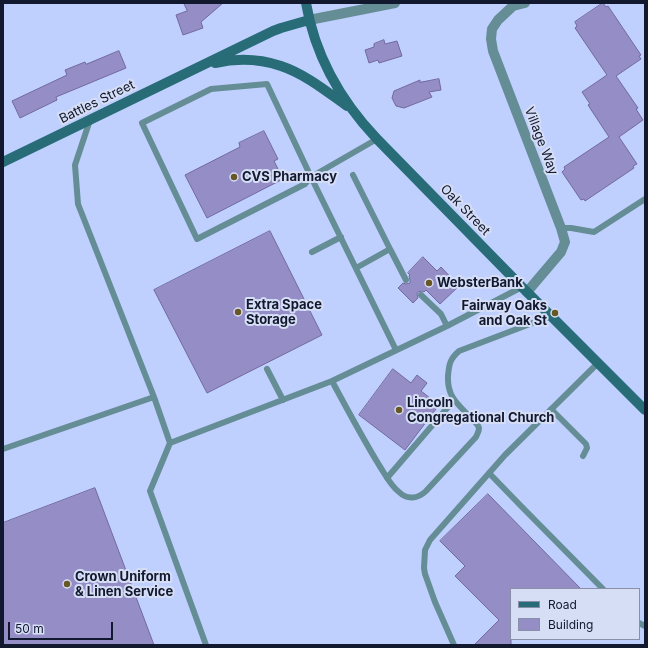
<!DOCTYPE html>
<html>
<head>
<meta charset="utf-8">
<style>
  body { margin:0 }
  #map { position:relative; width:648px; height:648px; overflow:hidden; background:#c0d0fe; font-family:Inter,sans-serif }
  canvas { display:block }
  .frame { position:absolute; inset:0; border:4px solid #12182d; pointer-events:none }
  .legend { position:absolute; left:510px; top:588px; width:130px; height:52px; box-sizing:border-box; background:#d6def6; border:1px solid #888fa6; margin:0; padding:5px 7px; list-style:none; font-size:12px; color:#12182d }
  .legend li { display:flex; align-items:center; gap:8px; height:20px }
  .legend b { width:20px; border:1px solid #888fa6 }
  .scale { position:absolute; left:8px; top:622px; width:105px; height:18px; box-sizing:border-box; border:2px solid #12182d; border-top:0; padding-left:5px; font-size:12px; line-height:14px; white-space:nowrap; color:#12182d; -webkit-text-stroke:3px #d6def6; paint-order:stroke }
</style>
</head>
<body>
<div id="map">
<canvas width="648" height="648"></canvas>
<div class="frame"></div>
<ul class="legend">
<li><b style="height:5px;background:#276c77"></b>Road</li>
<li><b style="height:11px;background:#958dc6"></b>Building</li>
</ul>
<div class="scale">50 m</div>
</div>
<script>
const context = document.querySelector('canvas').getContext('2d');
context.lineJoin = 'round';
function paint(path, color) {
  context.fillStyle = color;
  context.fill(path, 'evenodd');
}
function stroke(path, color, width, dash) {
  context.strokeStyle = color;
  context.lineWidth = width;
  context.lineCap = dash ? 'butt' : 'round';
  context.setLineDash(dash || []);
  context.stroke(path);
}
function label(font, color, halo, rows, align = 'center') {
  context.font = font + ' Inter,sans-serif';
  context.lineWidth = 4;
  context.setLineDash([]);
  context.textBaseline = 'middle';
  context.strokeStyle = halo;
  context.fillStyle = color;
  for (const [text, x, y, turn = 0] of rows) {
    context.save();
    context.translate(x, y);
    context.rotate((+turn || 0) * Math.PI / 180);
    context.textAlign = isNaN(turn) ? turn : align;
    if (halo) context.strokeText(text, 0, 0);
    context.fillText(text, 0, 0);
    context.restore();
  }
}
const building = new Path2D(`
  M184 3H223L201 22 203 28 183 35 176 15 187 11Z
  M603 3 606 7 608 6 641 55 639 56 641 59 616 76 638 108 636 109 643 120 619 137 637 164 633 166 634 168 585 201 584 199 581 200 562 172 565 169 564 167 609 137 588 105 590 104 582 92 607 75 575 28 577 26 575 22Z
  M384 40 385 44 397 41 402 56 379 63 378 60 369 63 365 50 374 47V44Z
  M119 51 126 68 56 97 57 100 20 118 12 101 67 75 65 70 85 62 86 64Z
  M439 79 441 90 429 92 432 97 404 108 396 106 392 98 394 91 420 80V82Z
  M264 131 278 159 274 161 283 179 207 218 185 175 240 147 239 143Z
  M270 231 322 335 207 393 154 290Z
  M423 257 437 271 441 267 459 286 440 304 426 290 424 292 422 291 418 292 417 294 418 298 413 303 398 288 403 283 406 284 410 283V280L409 276 410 275 408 273Z
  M393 369 411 383 417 375 427 383 421 391 439 405 405 450 359 415Z
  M95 488 154 645H3V523Z
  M488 494 581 589H511V645H474L499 620 455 576 465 566 440 541Z`);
paint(building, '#958dc6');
stroke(building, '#7169a0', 1);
stroke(new Path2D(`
  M90 120 75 165 78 204 154 397 170 443 150 491 206 645
  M377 139 311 177 267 84 211 89 142 123 197 239 305 184 311 177 396 350
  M353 175 390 249 356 268
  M561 228H571L594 232 645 199
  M390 249 406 280
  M312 252 341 237
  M421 295 441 314 447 326
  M267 369 283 400
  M332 381C347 409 362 437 379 465 385 474 390 485 399 492 407 500 418 499 426 491L476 437C477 434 479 432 479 428 478 424 474 421 471 418 458 404 447 397 448 376 449 364 450 359 459 351L551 316
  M551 409 586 444 587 448 583 456
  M170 443 332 381 447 326 522 287
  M3 449 154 397
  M489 473 521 506 603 589
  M387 478 454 400
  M639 623 645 626
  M454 645 435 602 425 574 424 568 425 550 430 540 505 455 598 363`), '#658d95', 6);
stroke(new Path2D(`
  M525 3 513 6 498 20 492 29 491 39 493 51 561 228 565 242 561 252 527 292
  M309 20 395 3`), '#658d95', 10);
stroke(new Path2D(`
  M306 3C315 56 340 100 377 139L522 287 645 410
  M215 63C237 58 260 59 281 66 305 74 326 91 347 106
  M3 162 273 31 281 28 309 20`), '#276c77', 10);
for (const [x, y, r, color] of [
  [234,177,4,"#685624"],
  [429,283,4,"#685624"],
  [238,312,4,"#685624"],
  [555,313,4,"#685624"],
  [399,410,4,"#685624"],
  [67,584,4,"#685624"]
]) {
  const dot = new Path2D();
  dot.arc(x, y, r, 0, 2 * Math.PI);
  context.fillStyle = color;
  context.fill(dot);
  stroke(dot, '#d6def6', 1.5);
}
label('13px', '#12182d', '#d6def6', [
  ["Battles Street",97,102,-26],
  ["Village Way",541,141,69],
  ["Oak Street",465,210,46]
]);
label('bold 13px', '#12182d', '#d6def6', [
  ["CVS Pharmacy",242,177],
  ["WebsterBank",437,283],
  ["Extra Space",246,305],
  ["Storage",246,320],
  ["Fairway Oaks",547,306,"right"],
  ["and Oak St",547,321,"right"],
  ["Lincoln",407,403],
  ["Congregational Church",407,418],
  ["Crown Uniform",75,577],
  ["& Linen Service",75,592]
], 'left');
</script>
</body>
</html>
